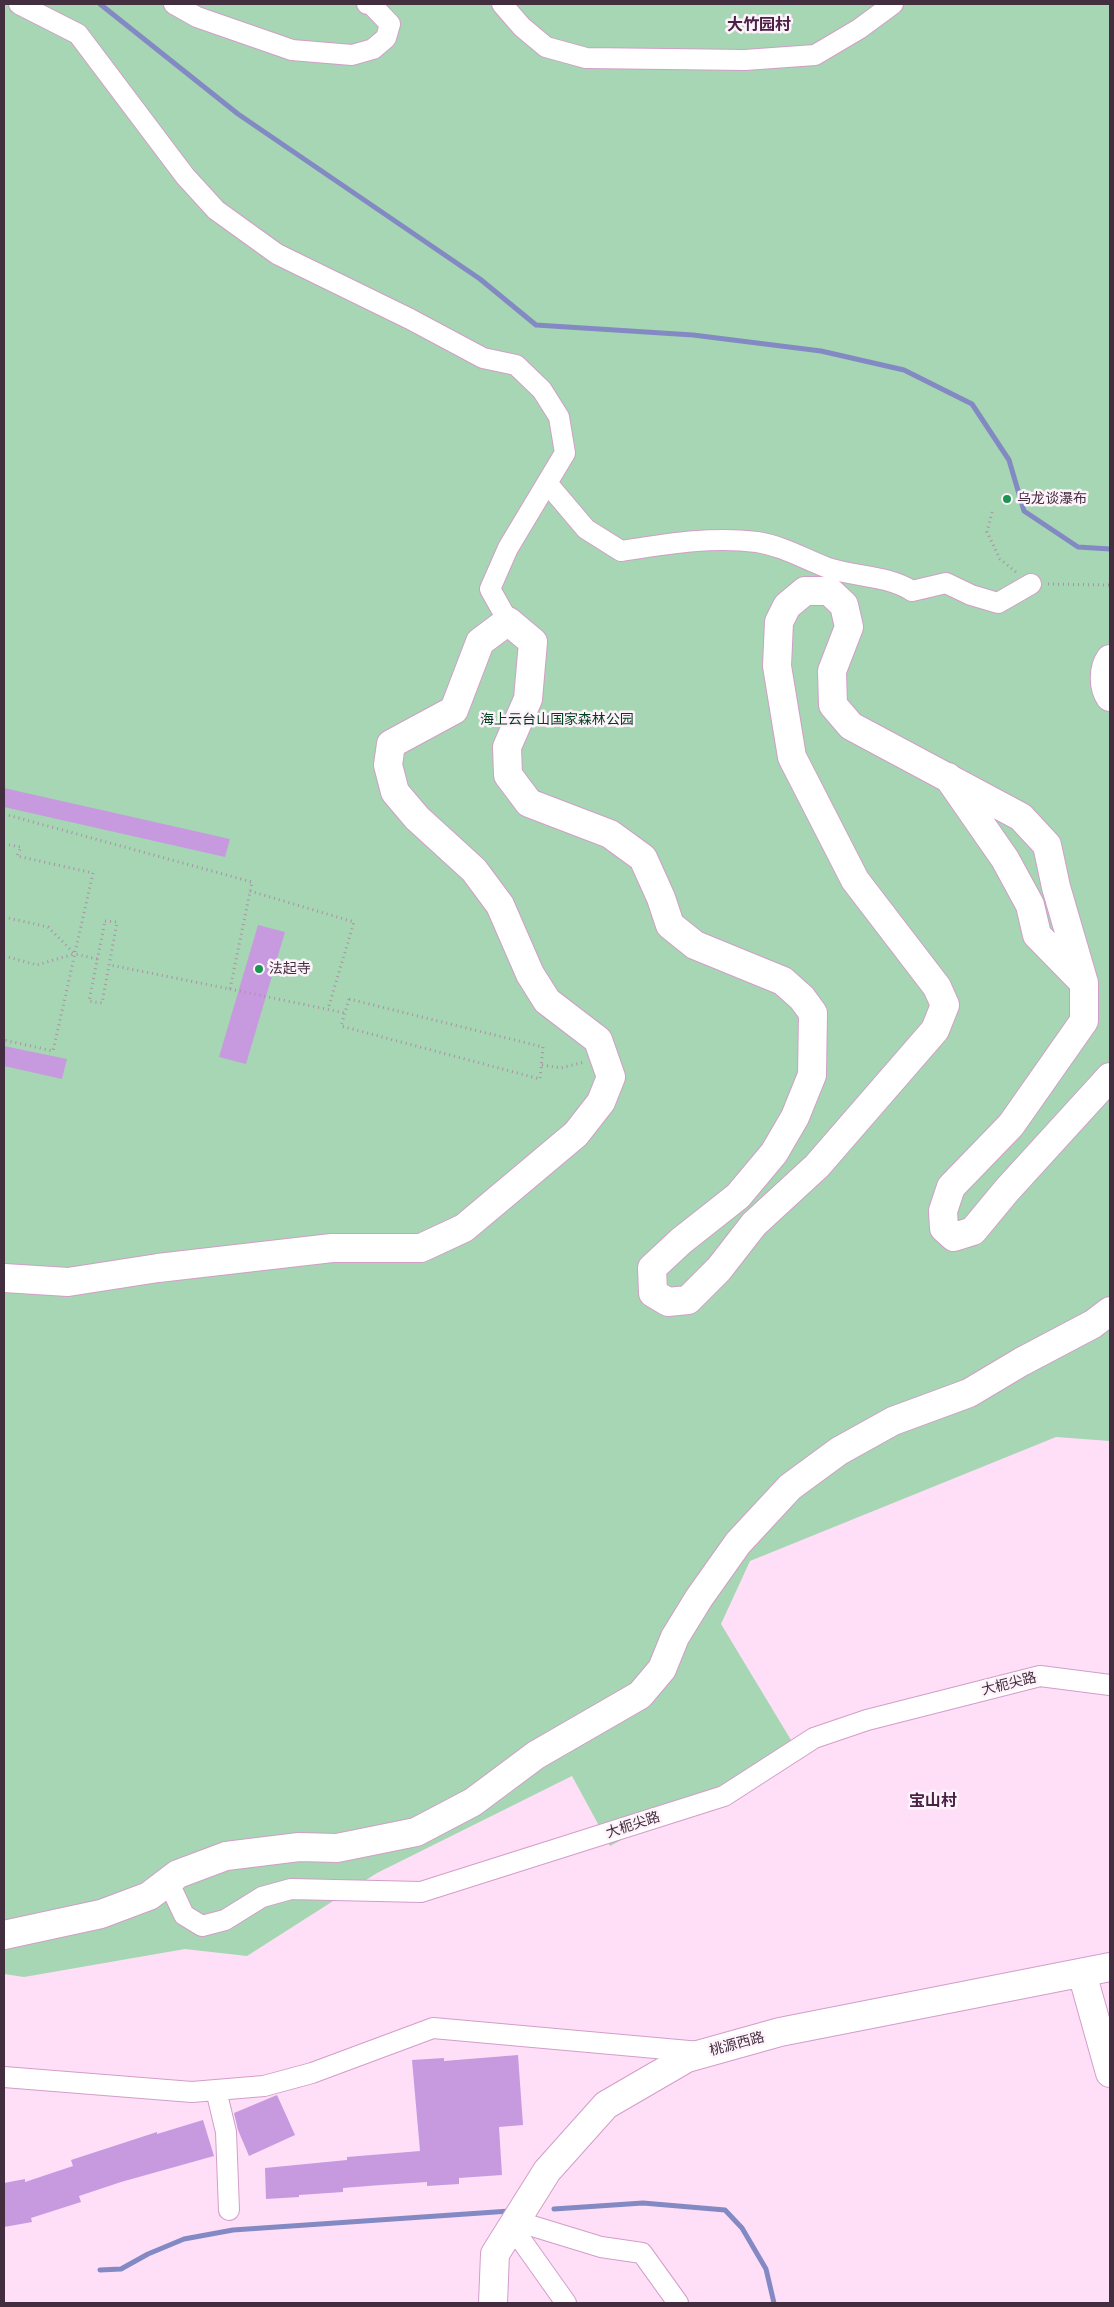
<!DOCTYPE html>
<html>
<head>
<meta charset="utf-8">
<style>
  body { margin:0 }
  #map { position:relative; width:1114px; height:2307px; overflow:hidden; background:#ffdef8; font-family:Raleway,sans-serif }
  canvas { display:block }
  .frame { position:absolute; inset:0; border:5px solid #432e3f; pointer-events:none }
</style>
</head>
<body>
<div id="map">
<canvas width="1114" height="2307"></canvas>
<div class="frame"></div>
</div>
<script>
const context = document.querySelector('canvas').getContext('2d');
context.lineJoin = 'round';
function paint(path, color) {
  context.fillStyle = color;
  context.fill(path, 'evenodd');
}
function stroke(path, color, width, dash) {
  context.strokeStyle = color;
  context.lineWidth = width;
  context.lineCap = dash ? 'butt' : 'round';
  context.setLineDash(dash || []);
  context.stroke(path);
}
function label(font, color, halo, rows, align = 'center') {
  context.font = font + ' Raleway,"Noto Sans SC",sans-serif';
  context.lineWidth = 5;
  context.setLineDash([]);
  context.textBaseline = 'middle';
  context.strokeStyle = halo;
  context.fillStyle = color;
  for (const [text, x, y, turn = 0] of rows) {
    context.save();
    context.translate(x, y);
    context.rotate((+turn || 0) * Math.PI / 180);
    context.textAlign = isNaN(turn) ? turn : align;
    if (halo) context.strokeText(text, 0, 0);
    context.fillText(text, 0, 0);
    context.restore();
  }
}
paint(new Path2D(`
  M4 4H1110V1441L1056 1437 750 1561 721 1624 794 1745 610 1846 572 1776 377 1873 247 1956 185 1949 24 1977 4 1974Z`), '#a6d6b3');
stroke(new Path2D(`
  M100 4 238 114 480 279 536 325 693 335 821 351 904 370 972 404 1009 460 1024 511 1078 547 1110 549
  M554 2209 643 2203 725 2210 742 2228 766 2269 774 2303
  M100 2270 121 2269 148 2254 184 2239 233 2230 510 2211`), '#838ac3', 5);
paint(new Path2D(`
  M4 788 230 839 225 857 4 807Z
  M258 925 285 932 246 1064 219 1057Z
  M4 1046 67 1059 62 1079 4 1066Z
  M518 2055 523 2125 499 2127 502 2175 459 2178V2184L427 2186V2182L381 2185 343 2188V2192L299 2195V2197L266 2199 265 2168 347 2160V2157L420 2151 412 2060 444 2058V2061Z
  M277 2095 295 2135 249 2156 238 2130 234 2113Z
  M203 2120 214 2156 121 2182 79 2196 81 2202 31 2218 32 2222 4 2227V2183L25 2179V2182L73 2166 71 2160 157 2132V2134Z`), '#c79ae0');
const street = new Path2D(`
  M19 4 78 34 185 176 216 210 277 254 410 319 483 358 516 365 542 390 559 417 565 453 508 548 490 589 508 621
  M174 4 197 17 292 50 352 55 373 49 386 38 390 24 371 4H367
  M502 4 522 27 546 47 586 58 745 60 815 55 859 29 893 4
  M547 483 586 529 621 551C666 544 711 536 757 542 783 546 804 559 828 568 856 577 887 575 912 591L946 583 971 595 998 603 1031 584
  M168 1881 184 1915 202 1926 225 1920 262 1897 291 1889 421 1892 724 1796 814 1738 867 1720 1040 1676 1110 1685
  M4 2077 192 2092 264 2086 312 2073 433 2028 700 2052
  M216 2090 226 2132 229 2210
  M516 2221 601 2247 642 2253 678 2303
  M512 2227 566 2303`);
const secondary = new Path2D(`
  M1110 659C1103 669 1103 687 1110 697
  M1084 983V1021L1011 1125 951 1187 943 1211 944 1228 954 1237 973 1231 1007 1190 1110 1077
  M4 1278 68 1282 158 1268 332 1248H421L464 1228 576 1134 601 1102 611 1077 598 1040 547 1001 530 974 500 905 474 870 417 818 395 792 388 765 391 744 454 710 480 642 508 621 533 642 528 699 507 747 508 775 529 803 610 834 643 858 661 898 670 925 695 945 783 981 802 998 813 1013 812 1075 795 1117 774 1153 738 1196 681 1241 652 1268 653 1293 668 1302 688 1300 719 1269 754 1224 817 1166 935 1030 945 1005 937 987 855 880 792 757 777 666 779 622 787 606 805 591H829L844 605 849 627 832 671 833 705 851 726 1021 817 1047 845 1056 887 1084 983 1037 935 1030 905 1005 859 948 777
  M4 1935 101 1914 149 1896 178 1874 226 1856 299 1847 337 1848 416 1832 473 1802 536 1755 640 1695 662 1669 675 1637 699 1598 738 1543 790 1487 839 1451 893 1421 969 1393 1021 1362 1093 1324 1110 1311
  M1082 1973 1110 2073
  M493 2303 495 2254 547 2171 606 2105 687 2058 780 2032 1110 1967`);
stroke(street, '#d29ec8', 22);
stroke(secondary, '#d29ec8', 30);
stroke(new Path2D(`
  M992 512 987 532 1000 559 1016 572
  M1048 584 1110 585
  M4 814 252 882 230 989 110 965
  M4 844 21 847 17 856 93 873 53 1051 4 1040
  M250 891 354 922 328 1009
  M4 917 48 927 75 954 97 959
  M105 921 117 922 102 1003 89 1001Z
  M4 956 37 965 74 954
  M230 989 345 1013
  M349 999 543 1047 540 1079 341 1026Z
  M542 1065 561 1068 584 1062`), '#ac91a7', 3, [1, 4]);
stroke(street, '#fff', 20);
stroke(secondary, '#fff', 28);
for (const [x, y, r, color] of [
  [1007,499,5,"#1a9552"],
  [259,969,5,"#1a9552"]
]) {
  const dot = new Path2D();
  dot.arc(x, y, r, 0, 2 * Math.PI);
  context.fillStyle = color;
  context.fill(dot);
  stroke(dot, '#fef3fb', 2);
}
label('14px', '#432e3f', '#fef3fb', [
  ["乌龙谈瀑布",1017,499],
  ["法起寺",269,969]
], 'left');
label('14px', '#003f1e', '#fef3fb', [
  ["海上云台山国家森林公园",557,720]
]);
label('14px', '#432e3f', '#fef3fb', [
  ["大枙尖路",1009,1684,-14],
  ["大枙尖路",633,1825,-18],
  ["桃源西路",737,2044,-15]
]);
label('bold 16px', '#4b2045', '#fef3fb', [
  ["大竹园村",759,25],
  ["宝山村",933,1801]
]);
</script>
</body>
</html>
